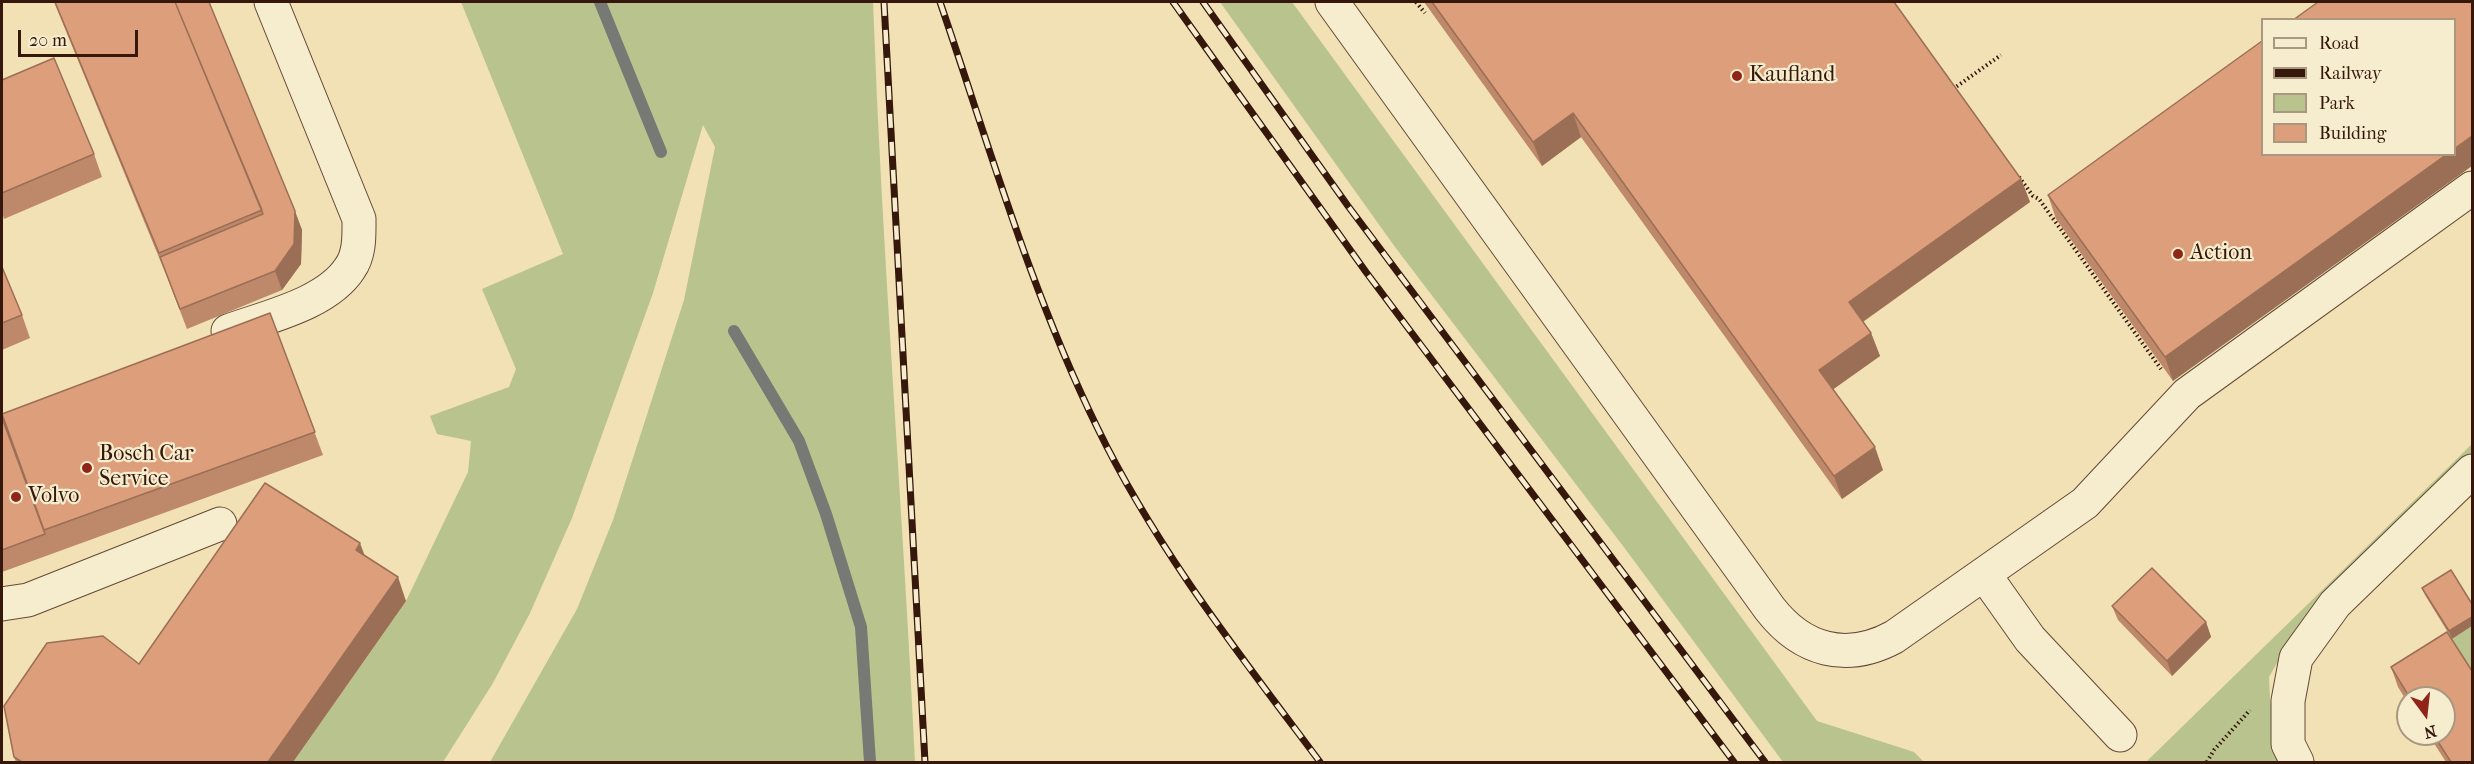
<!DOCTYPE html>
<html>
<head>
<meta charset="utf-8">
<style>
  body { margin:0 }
  #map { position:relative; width:2474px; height:764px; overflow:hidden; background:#f1e1b4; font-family:"IM FELL French Canon",serif }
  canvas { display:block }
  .frame { position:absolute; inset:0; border:3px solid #35170c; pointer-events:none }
  .legend { position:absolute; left:2261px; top:18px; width:195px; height:138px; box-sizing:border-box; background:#f6ecce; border:2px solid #a99780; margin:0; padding:8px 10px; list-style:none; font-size:18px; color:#35170c }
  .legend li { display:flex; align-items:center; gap:12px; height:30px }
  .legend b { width:30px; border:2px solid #a99780 }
  .north { position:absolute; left:2396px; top:686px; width:60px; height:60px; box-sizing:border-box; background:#f6ecce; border:2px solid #a99780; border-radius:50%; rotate:165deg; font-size:16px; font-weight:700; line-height:24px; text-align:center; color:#35170c }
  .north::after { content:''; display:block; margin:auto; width:21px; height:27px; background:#8f2418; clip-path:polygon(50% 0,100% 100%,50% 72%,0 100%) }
  .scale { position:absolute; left:18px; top:30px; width:120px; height:27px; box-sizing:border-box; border:3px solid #35170c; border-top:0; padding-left:8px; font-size:18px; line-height:21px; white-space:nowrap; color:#35170c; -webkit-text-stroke:4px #f6ecce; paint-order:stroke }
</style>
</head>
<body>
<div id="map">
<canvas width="2474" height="764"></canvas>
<div class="frame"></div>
<ul class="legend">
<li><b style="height:8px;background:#f6ecce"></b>Road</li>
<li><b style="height:8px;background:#35170c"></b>Railway</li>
<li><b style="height:16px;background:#b9c38e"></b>Park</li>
<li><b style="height:16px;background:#dd9e7b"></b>Building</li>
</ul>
<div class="north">N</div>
<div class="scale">20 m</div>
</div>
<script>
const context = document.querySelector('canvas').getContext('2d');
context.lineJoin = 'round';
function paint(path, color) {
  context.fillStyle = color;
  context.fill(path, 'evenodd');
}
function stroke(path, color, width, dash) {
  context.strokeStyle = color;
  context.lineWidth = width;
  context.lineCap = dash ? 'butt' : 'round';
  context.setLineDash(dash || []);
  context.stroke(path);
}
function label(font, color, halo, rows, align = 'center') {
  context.font = font + ' "IM FELL French Canon",serif';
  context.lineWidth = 4.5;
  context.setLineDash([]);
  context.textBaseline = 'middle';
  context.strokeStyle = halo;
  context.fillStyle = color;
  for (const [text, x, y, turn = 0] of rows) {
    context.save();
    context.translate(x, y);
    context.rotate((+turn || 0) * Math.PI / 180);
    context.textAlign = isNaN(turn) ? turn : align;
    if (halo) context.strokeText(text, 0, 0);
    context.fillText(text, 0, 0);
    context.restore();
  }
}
paint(new Path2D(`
  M461 2H873C882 255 903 509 915 762H490L577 609 613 520 684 300 715 147 703 125 653 293 572 518 530 613 493 683 443 762H293L406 601 468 472 471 441 437 434 430 416 509 387 516 369 482 289 563 254Z
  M1220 2H1292L1817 721 1914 752 1924 762H1783L1626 550 1395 247Z
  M2472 444V466L2284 651 2269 677 2270 700 2286 762H2146Z
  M2472 626V679L2452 639Z`), '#b9c38e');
stroke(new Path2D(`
  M600 2 661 152
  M734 331 799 441 826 514 861 627 870 762`), '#767974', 12);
const minor = new Path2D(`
  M1332 2 1770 609C1802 650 1846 663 1894 637L2085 503 2187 394 2472 188
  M228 331C266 317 327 304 350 268 360 254 359 235 359 219L271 2
  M1984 574 2030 639 2120 735
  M2 604 28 600 220 524
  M2297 762 2288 744V701L2296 658 2335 604 2472 471`);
stroke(minor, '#644a36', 35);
stroke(new Path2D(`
  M1416 2 1425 13
  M1953 89 2001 55
  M2019 177 2033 196 2039 199 2161 369
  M2207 762 2214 750 2250 710`), '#35170c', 4, [1.5, 3]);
stroke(minor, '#f6ecce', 33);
const rail = new Path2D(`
  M884 2 925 762
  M940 2C989 145 1030 290 1097 427 1156 549 1240 655 1320 762
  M1173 2 1366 272 1734 762
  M1203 2 1348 206 1765 762`);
stroke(rail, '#35170c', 7);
stroke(rail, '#f6ecce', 4.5, [14]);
paint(new Path2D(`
  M54 2H209L302 230 301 264 282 290 187 329 167 277Z
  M1424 2H1894L2021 179 2030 202 1863 322 1871 333 1880 356 1833 389 1883 470 1842 499 1581 137 1542 166Z
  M2318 2 2173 381 2056 219 2048 195Z
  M2 80 94 154 102 177 4 219 2 212Z
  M2 267 22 315 30 338 2 350Z
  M270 313 323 455 2 572V418Z
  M365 556 406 601 293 762H16L14 757 139 664Z
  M2422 588 2472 604 2452 639 2425 595Z
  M2112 606 2206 622 2211 637 2172 676 2118 620Z
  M2447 632 2472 671V762H2446L2428 734H2444V698H2408V703L2398 687 2391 667Z`), '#be886a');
paint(new Path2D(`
  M1573 113 1581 137 1542 166 1533 142Z
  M2472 136V166L2173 381 2165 357 2447 154H2454V149Z
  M2021 179 2030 202 1858 325 1849 302Z
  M295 211 302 230 301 264 282 290 275 271Z
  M1871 333 1880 356 1828 393 1819 370Z
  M1875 447 1883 470 1842 499 1834 476Z
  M360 543 369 567 356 550Z
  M398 577 406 601 293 762H268Z
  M2472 617V626L2452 639 2449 631Z
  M2206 622 2211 637 2172 676 2167 661Z`), '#9b6f56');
const building = new Path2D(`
  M55 2H175L262 210 159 253Z
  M175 2H209L295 211 294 244 275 271 180 309 160 257 263 214Z
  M1432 2H1894L2021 179 1849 302 1871 333 1819 370 1875 447 1834 476 1573 113 1533 142Z
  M2318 2H2472V136L2454 149V20H2293Z
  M2262 41V154H2447L2165 357 2048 195Z
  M54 58 94 154 2 193V80Z
  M2 267 22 315 2 323Z
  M270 313 315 432 44 530 2 414Z
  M2 418 45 534 2 550Z
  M265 483 360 543 356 550 398 577 268 762H22L14 757 4 706 47 643 103 636 139 664Z
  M2152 568 2206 622 2167 661 2112 606Z
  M2451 570 2472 604V617L2449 631 2422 588Z
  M2447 632 2472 671V762H2451L2433 734H2444V698H2410L2391 667Z`);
paint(building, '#dd9e7b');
stroke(building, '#9b6f56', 1.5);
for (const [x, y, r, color] of [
  [1737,76,6,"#8f2418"],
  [2178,254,6,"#8f2418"],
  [87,468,6,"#8f2418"],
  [16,497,6,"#8f2418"]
]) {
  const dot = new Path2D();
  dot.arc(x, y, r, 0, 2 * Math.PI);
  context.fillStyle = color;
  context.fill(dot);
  stroke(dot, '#f6ecce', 2);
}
label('22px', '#35170c', '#f6ecce', [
  ["Kaufland",1749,76],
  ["Action",2190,254],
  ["Bosch Car",99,455],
  ["Service",99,480],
  ["Volvo",28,497]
], 'left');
</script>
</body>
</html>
